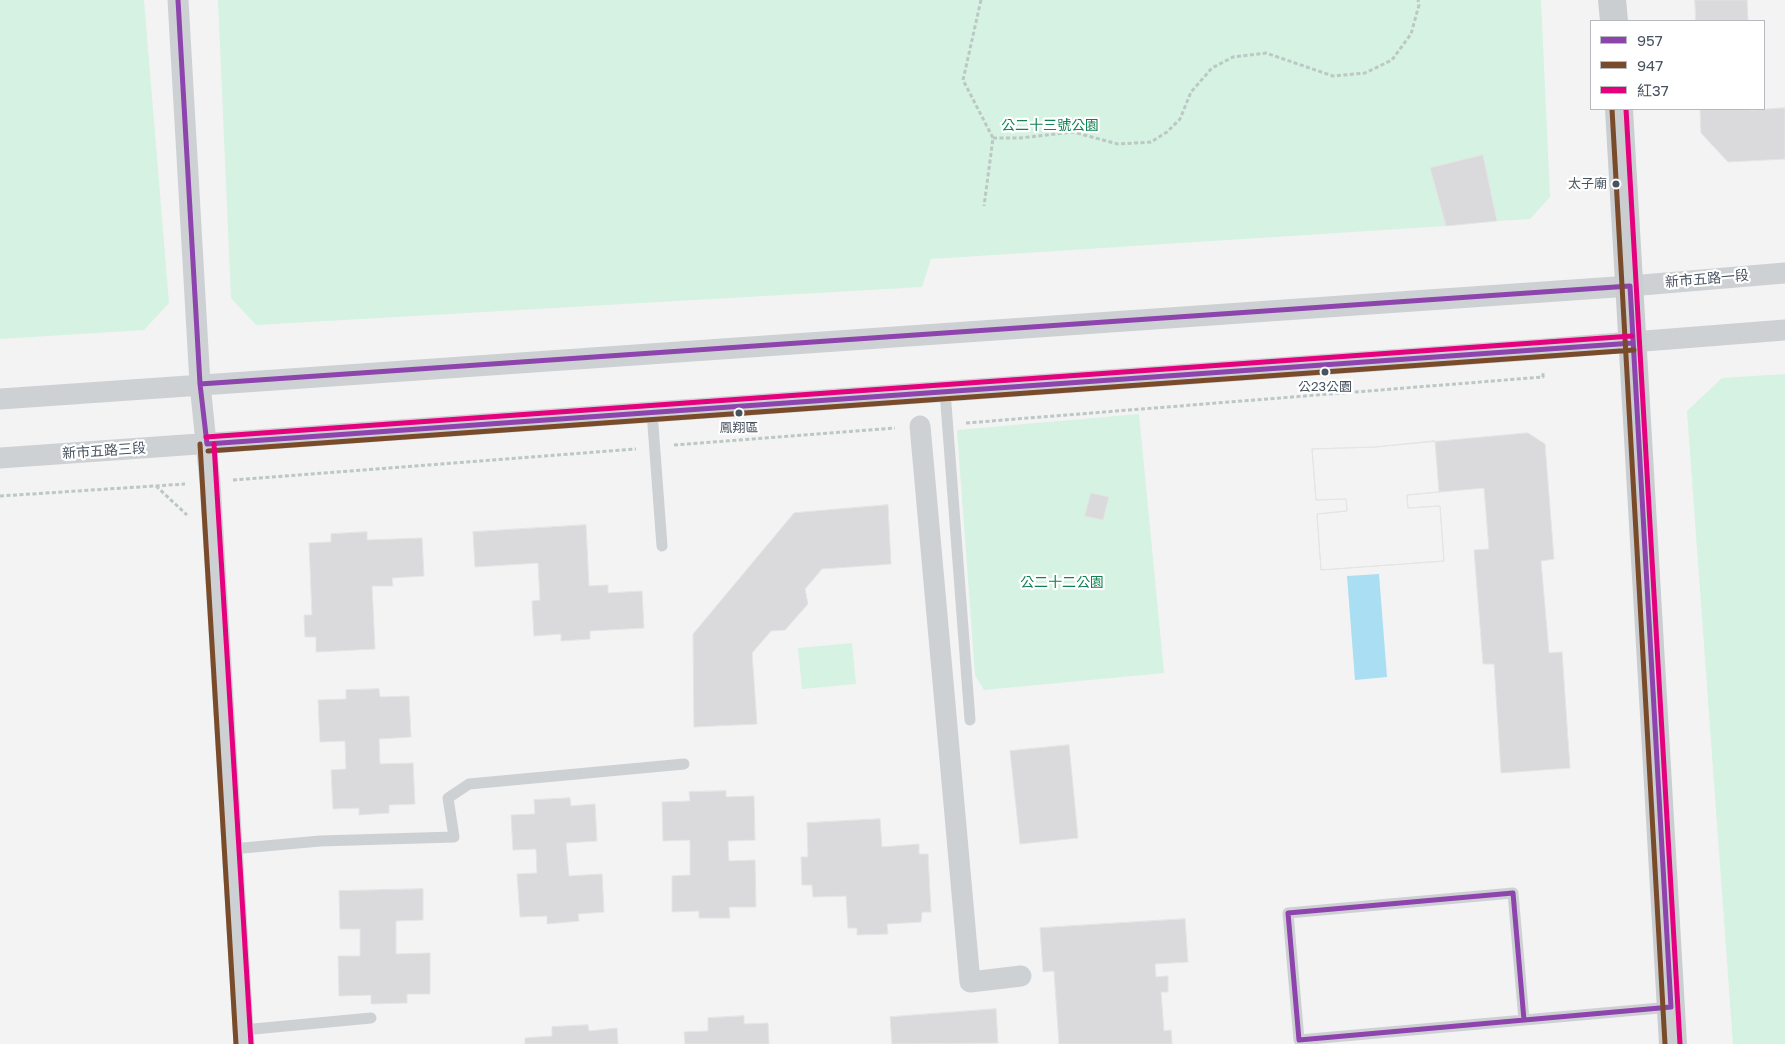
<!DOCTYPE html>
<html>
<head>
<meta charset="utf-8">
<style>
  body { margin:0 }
  #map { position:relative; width:1785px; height:1044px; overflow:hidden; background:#f3f3f3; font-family:"Golos Text","Noto Sans TC",sans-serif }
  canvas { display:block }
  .legend { position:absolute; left:1590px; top:20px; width:175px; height:90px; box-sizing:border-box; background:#fff; border:1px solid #b6babf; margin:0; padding:6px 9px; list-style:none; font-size:15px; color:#485360 }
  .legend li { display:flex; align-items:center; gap:10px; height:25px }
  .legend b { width:25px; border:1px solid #b6babf }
</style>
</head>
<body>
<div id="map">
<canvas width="1785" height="1044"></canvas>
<ul class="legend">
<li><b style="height:6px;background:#8e44ad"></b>957</li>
<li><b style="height:6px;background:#7a4b2a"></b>947</li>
<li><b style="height:6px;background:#e5007d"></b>紅37</li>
</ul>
</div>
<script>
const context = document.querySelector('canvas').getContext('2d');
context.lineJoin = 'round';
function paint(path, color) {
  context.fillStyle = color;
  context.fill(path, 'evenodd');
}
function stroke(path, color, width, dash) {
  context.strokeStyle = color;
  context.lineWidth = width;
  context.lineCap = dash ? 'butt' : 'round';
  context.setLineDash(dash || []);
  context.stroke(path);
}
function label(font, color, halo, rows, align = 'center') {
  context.font = font + ' "Golos Text","Noto Sans TC",sans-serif';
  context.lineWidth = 4.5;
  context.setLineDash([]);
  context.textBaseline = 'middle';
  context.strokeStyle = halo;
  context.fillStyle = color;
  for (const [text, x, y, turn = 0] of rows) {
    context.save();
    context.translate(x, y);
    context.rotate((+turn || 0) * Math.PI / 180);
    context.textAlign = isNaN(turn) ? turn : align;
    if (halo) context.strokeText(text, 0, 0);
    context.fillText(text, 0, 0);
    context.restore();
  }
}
paint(new Path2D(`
  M0 0H144L169 303 144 330 0 339Z
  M218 0H1541L1550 197 1530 219 1497 221 1483 156 1430 168 1446 226 931 259 922 287 256 325 231 298Z
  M1785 374V1044H1733L1687 411 1722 378Z
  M1139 414 1164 673 984 690 975 675 957 430Z
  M852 643 856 684 802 689 798 648Z`), '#d6f2e3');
paint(new Path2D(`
  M1379 574 1387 677 1355 680 1347 576Z`), '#aadef2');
const building = new Path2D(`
  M1695 0H1747L1748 21H1696Z
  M1785 108V159L1728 162 1701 133 1700 109H1751V110Z
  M1483 155 1497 221 1446 226 1430 168Z
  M1528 433 1545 444 1554 559 1541 561 1549 653 1562 652 1570 768 1501 773 1494 664H1483L1474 550 1489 549 1484 488 1407 495 1408 508 1440 506 1444 561 1321 570 1317 514 1347 511 1346 499 1316 500 1312 449 1375 447Z
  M1435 441 1439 492 1407 495 1408 508 1440 506 1444 561 1321 570 1317 514 1347 511 1346 499 1316 500 1312 449 1375 447Z
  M1091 493 1109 497 1103 520 1085 516Z
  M888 505 891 564 822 569 805 589 808 604 785 630 771 631 752 653 757 724 694 727 693 634 794 513Z
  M586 525 589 586 608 585V593L642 591 644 628 590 631V639L561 641V634L534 636 532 601 540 600 538 563 475 567 473 532Z
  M367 532V540L422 538 424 576 392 578 393 586H372L375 649 316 652V637H305L304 615H312L309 543 331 542V534Z
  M379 689 380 697 409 696 411 737 379 739 380 764 413 763 415 804 389 805V813L359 815V808L333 809 331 770 346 769 345 741 320 742 318 700 346 699V690Z
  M1069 745 1078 838 1020 844 1010 751Z
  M726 791V797L754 796 755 840 728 841 729 861 755 860 756 907H729L730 918H699V911L672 912V876L690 875V840L663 841 662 802 690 801 689 792Z
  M570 798 571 806 595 804 597 841 566 843 569 876 602 874 604 912 578 914 579 921 547 924V916L520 917 517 874 537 873 536 849 513 850 511 815 535 814 534 800Z
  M880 819 882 847 919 844V854H928L931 912H922L921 922 887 924 888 934 857 935V928H848L846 896 813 897 812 885H802L801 857H808L807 823Z
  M423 889V920L396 921V954L430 953V994H407V1003L371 1004V995L339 996 338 956H360V929H340L339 891Z
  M1185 919 1188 962 1155 964 1156 977 1168 976V992H1161L1164 1031 1171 1030 1172 1044H1059L1054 971 1043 972 1040 928Z
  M996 1009 998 1043 892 1044 890 1017Z
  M744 1016V1024L768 1023 769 1044H685L684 1032 708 1031V1018Z
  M588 1025 589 1031 617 1028 618 1044H525V1038L552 1036V1027Z`);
paint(building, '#dadadc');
stroke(building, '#e4e4e5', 1);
stroke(new Path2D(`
  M981 0 963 80 993 138 984 206
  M993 138H1020L1073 132 1118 144 1151 142 1167 132 1180 119 1191 92 1212 68 1233 57 1266 53 1333 76 1365 73 1392 60 1411 34 1419 5 1418 0
  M966 423 1543 377V372
  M674 445 895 428
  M233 480 636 449
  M156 486 187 515
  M0 496 185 484`), '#bbc8c4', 3, [4, 2.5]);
stroke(new Path2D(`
  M945 391 970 720
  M652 412 662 546
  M232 849 320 841 454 837 448 798 469 784 684 764
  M1524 1020 1513 893 1288 913 1299 1040 1671 1007
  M243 1030 371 1018`), '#ced1d4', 11);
stroke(new Path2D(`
  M178 0 200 384 210 482 244 1044
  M0 399 1630 286 1785 273
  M920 426 970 982 1021 976
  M0 458 1543 349 1785 330`), '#ced1d4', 21);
stroke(new Path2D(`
  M1612 0 1614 21
  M1619 109 1673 1044`), '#caced1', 28);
stroke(new Path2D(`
  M178 0 200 384 207 444 1633 343
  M200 384 1630 286 1671 1007
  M1524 1020 1513 893 1288 913 1299 1040 1671 1007`), '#8e44ad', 5);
stroke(new Path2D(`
  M1612 109 1665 1044
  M200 444 236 1044
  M208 451 1634 350`), '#7a4b2a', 5);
stroke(new Path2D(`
  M1626 109 1680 1044
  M206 437 1632 336
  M214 444 251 1044`), '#e5007d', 5);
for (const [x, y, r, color] of [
  [1616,184,4.5,"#485360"],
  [1325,372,4.5,"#485360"],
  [739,413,4.5,"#485360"]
]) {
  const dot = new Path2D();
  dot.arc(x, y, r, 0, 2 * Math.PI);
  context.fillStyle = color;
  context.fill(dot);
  stroke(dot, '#fff', 2);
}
label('13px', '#485360', '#fff', [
  ["太子廟",1607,184,"right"],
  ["公23公園",1325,387],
  ["鳳翔區",739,428]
]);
label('14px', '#138252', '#fff', [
  ["公二十三號公園",1050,126],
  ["公二十二公園",1062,583]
]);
label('14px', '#485360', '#fff', [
  ["新市五路一段",1707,279,-5],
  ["新市五路三段",104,451,-4]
]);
</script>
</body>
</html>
